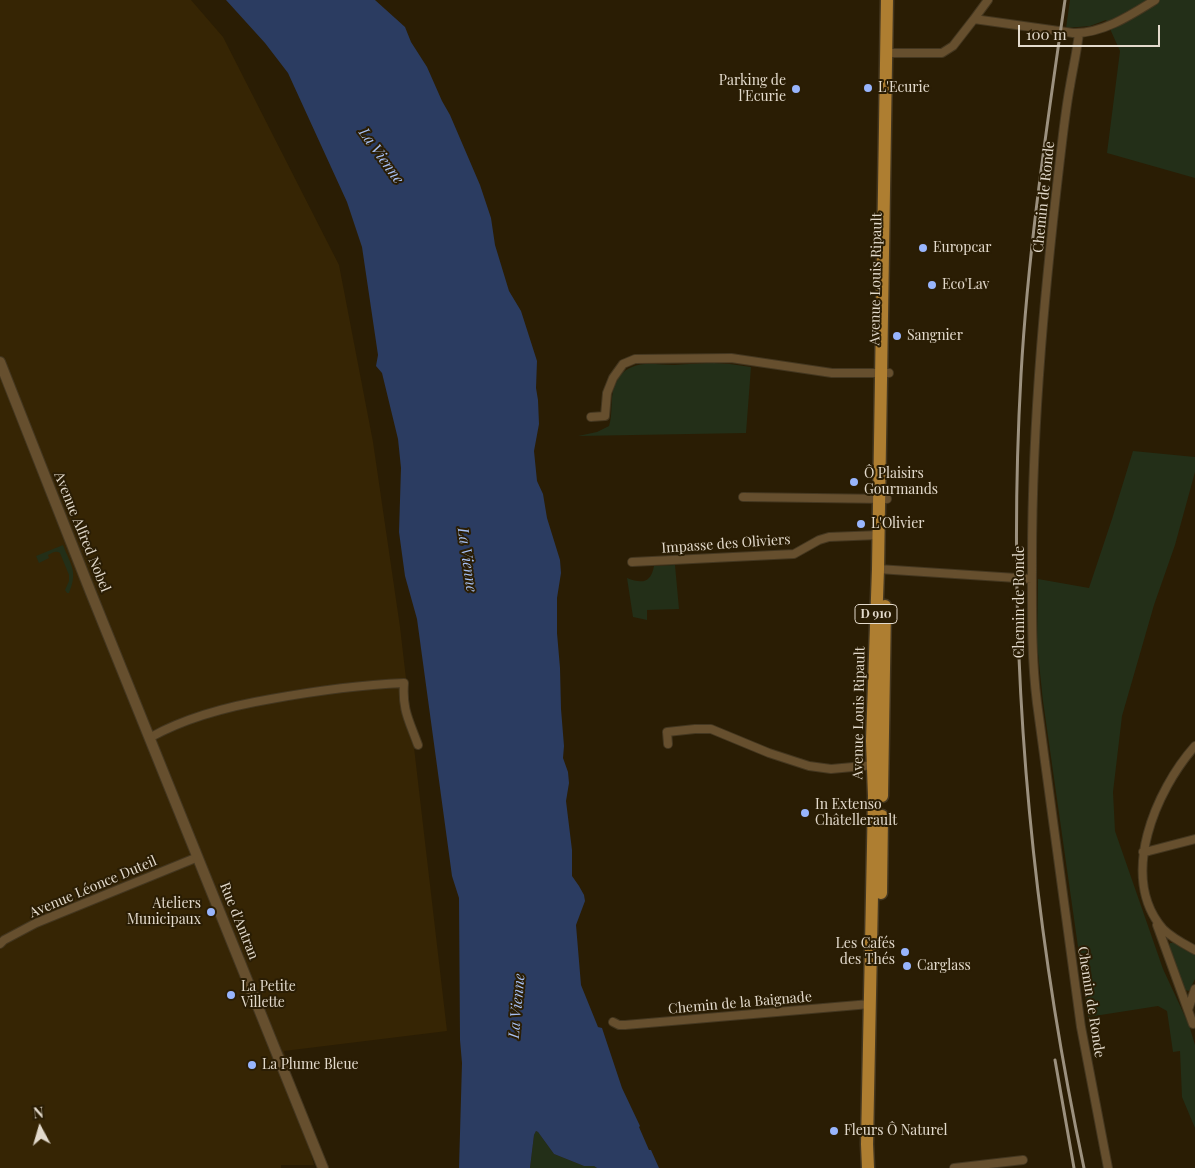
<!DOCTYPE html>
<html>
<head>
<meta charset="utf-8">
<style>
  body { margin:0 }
  #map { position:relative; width:1195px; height:1168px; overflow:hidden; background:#2a1d04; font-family:"Playfair Display",serif }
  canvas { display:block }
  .north { position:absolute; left:15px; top:1103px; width:50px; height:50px; -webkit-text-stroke:4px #2a1d04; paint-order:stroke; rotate:354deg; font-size:14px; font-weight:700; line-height:20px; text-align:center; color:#e3dacc }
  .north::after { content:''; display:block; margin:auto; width:18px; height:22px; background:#e3dacc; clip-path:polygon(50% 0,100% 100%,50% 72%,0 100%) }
  .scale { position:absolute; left:1018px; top:25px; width:142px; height:22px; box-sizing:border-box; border:2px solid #e3dacc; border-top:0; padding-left:6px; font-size:15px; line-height:18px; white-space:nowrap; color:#e3dacc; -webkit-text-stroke:4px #2a1d04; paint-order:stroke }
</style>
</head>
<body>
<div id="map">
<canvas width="1195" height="1168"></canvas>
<div class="north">N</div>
<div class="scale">100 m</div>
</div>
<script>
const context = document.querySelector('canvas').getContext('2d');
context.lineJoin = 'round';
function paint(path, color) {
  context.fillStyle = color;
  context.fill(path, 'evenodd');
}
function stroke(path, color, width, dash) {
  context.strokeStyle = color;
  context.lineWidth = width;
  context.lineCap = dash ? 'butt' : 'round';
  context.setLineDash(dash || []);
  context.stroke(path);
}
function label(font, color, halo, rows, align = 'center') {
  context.font = font + ' "Playfair Display",serif';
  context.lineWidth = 4;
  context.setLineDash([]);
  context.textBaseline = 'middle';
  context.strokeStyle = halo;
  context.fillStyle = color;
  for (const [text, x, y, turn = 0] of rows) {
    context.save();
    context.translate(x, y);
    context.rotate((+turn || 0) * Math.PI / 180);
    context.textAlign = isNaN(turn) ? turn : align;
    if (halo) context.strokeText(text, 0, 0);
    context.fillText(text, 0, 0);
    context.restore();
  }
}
paint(new Path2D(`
  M0 0H191L223 37 339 265 373 442 400 627 447 1031 284 1051 314 1165H281V1168H0Z`), '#362504');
paint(new Path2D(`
  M1070 0H1195V178L1107 153 1120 51 1106 20 1090 26 1066 28Z
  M714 363 730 364 751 367 746 433 578 436 597 432 609 426C613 414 610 400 614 387 617 379 623 370 632 367 644 361 661 365 674 365 688 364 701 363 714 363Z
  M1133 451 1195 457V472L1175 545 1154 605 1122 716 1113 792 1115 831 1163 969 1189 1025 1195 1045V1128L1182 1097 1180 1051 1173 1052 1167 1011 1158 1006 1088 1017 1043 701 1037 644 1038 579 1089 588 1112 519Z
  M63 545C71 566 78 571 69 593H67L65 590 69 581V575L60 553C56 550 52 553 48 555L49 558 39 563 36 556Z
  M675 565 679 609 647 610V620L633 617 627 578C642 584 651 583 654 566Z
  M1170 943H1174L1187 951 1195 954V979L1189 991 1185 990 1169 947Z
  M536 1131 538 1132 554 1154 584 1166H594L597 1168H530L534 1135Z`), '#232f18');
paint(new Path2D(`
  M226 0H375L405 27 411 42 427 67 442 101 450 115 480 185 491 218 495 245 509 291 521 311 537 361 536 388 538 400 539 424 534 451 537 481 543 494 547 518 560 560 561 573 557 598V633L560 668 561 709 564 746 563 758 568 772 569 783 566 801 572 850V876L579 886 584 895 585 901 576 925 581 985 598 1027 602 1028 622 1088 640 1126 639 1127 649 1150H651L659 1168H597L594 1166H584L554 1154 538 1132 536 1131 534 1135 530 1168H459L462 1063 460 1040 459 898 452 876 417 619 405 576 399 532 401 468 398 439 382 373 376 366 378 355 362 247 347 202 288 73 265 43Z`), '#2b3c61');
const minor = new Path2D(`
  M974 19 988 0
  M1079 33C1077 51 1073 68 1070 86 1067 102 1065 118 1063 134 1046 275 1032 418 1032 560 1032 608 1031 656 1037 703L1081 1027 1108 1168
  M886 53H942L953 46 974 19 1073 33C1102 34 1131 15 1155 0
  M591 417 605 416 607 393 613 378 623 364 635 359 731 358 832 373H889
  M743 497 887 499
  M632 562 794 554 819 540 829 537 879 535
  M878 569 1032 579
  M151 737C187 717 230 706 271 699 315 691 359 685 404 683 402 710 409 720 418 745
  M668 744 667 732 695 729H711L769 753 809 766 831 769 875 765
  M1195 746C1156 790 1118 877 1163 929 1172 938 1184 944 1195 950
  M1143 852 1149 851 1195 839
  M1157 925 1193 1024
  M0 944 4 940 36 923 198 857
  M1188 1010 1195 989
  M613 1022 619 1025H625L870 1004
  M954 1168 1023 1160`);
const tertiary = new Path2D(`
  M0 362 91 593 323 1168`);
const primary = new Path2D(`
  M882 796 885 606
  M881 893 882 816
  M868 1168 867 1144 874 796 872 741 878 569 887 0`);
stroke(minor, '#443720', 10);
stroke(tertiary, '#443720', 12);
stroke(primary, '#443720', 15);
stroke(minor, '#664f2e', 8);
stroke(tertiary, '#664f2e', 10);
stroke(primary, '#ae7e31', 12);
stroke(new Path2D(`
  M1065 0C1047 125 1028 250 1021 375 1006 641 1029 908 1084 1168
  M1055 1060 1074 1168`), '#9c917f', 3);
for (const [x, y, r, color] of [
  [868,88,5,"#98b5fd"],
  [796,89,5,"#98b5fd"],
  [923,248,5,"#98b5fd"],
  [932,285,5,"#98b5fd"],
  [897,336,5,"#98b5fd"],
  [854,482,5,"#98b5fd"],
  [861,524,5,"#98b5fd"],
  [805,813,5,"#98b5fd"],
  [211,912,5,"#98b5fd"],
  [905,952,5,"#98b5fd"],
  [907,966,5,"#98b5fd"],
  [231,995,5,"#98b5fd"],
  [252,1065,5,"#98b5fd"],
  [834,1131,5,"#98b5fd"]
]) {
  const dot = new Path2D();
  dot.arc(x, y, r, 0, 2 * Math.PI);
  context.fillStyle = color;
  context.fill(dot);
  stroke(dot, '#2a1d04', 2);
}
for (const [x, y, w] of [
  [876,614,42]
]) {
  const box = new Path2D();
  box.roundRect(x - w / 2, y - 9.5, w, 19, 4);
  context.fillStyle = '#2a1d04';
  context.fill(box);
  stroke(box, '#e3dacc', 1);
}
label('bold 12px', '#e3dacc', null, [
  ["D 910",876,614]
]);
label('14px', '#e3dacc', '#2a1d04', [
  ["Parking de",786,81,"right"],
  ["l'Ecurie",786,97,"right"],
  ["L'Ecurie",878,88],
  ["Europcar",933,248],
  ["Eco'Lav",942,285],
  ["Sangnier",907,336],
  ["Ô Plaisirs",864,474],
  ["Gourmands",864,490],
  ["L'Olivier",871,524],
  ["In Extenso",815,805],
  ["Châtellerault",815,821],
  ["Ateliers",201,904,"right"],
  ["Municipaux",201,920,"right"],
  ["Les Cafés",895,944,"right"],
  ["des Thés",895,960,"right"],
  ["Carglass",917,966],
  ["La Petite",241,987],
  ["Villette",241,1003],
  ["La Plume Bleue",262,1065],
  ["Fleurs Ô Naturel",844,1131]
], 'left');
label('14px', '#e3dacc', '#2a1d04', [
  ["Chemin de Ronde",1044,197,-84],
  ["Avenue Louis Ripault",876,279,-89],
  ["Avenue Alfred Nobel",82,532,68],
  ["Impasse des Oliviers",726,544,-4],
  ["Chemin de Ronde",1020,602,-90],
  ["Avenue Louis Ripault",859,713,-89],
  ["Avenue Léonce Duteil",93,887,-23],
  ["Rue d'Antran",239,921,68],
  ["Chemin de Ronde",1091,1002,81],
  ["Chemin de la Baignade",740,1003,-5]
]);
label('italic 15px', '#a7c1f5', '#2a1d04', [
  ["La Vienne",381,156,54],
  ["La Vienne",467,560,82],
  ["La Vienne",517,1006,-85]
]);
</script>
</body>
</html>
